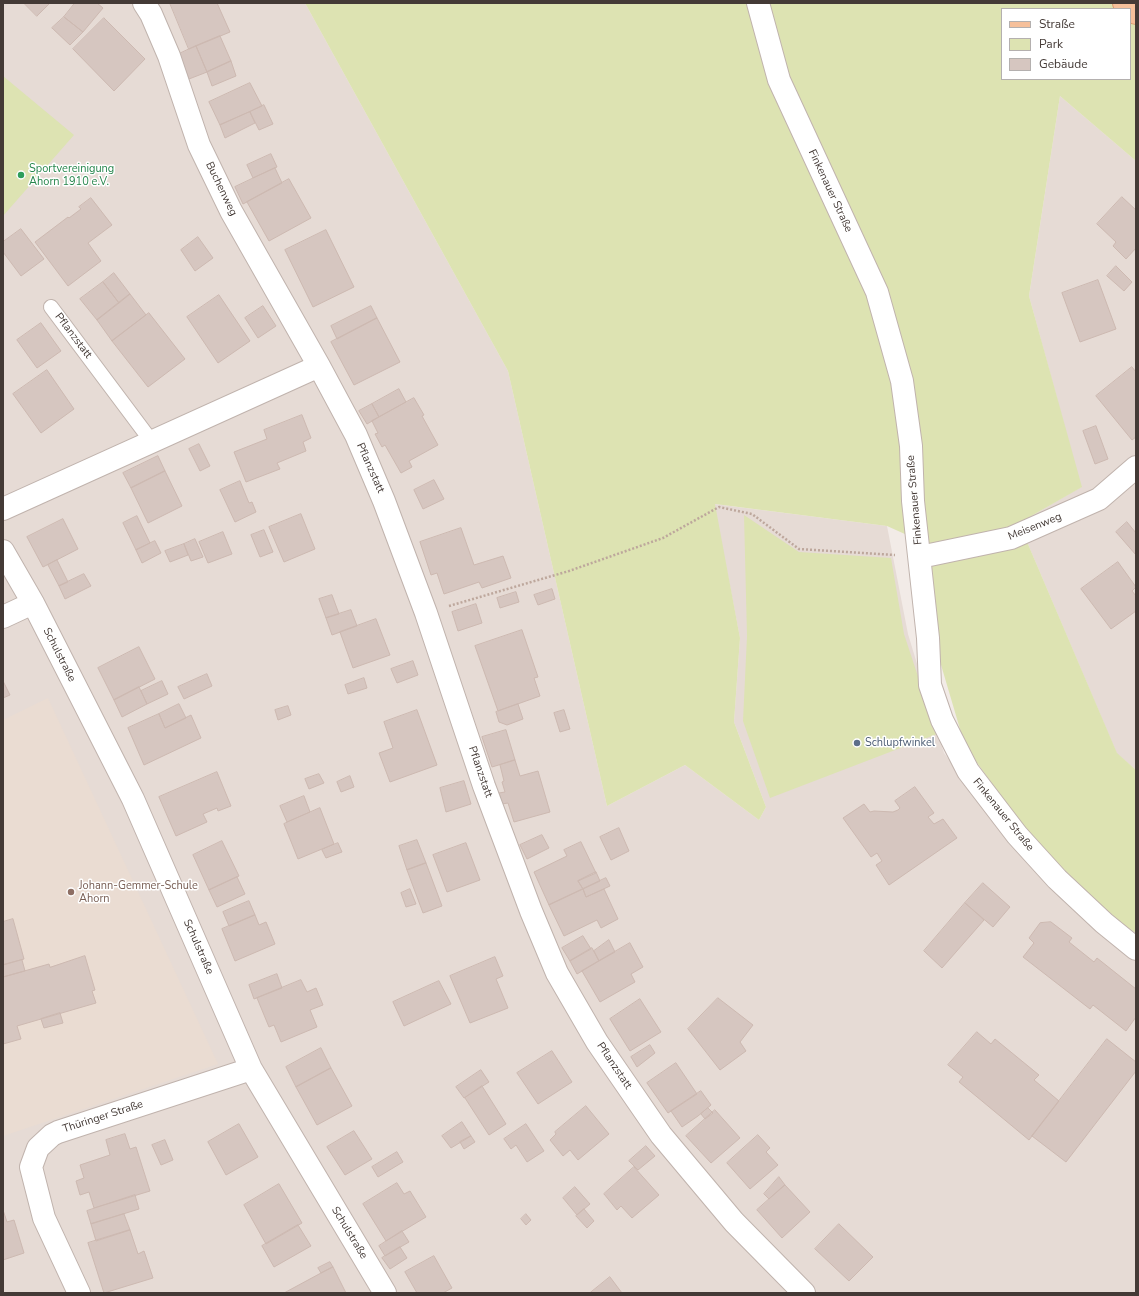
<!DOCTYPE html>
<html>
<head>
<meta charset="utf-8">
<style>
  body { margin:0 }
  #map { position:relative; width:1139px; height:1296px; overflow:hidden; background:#f2ebe7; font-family:"Nunito Sans",sans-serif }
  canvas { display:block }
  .frame { position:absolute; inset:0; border:4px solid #443a36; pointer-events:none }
  .legend { position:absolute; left:1001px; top:8px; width:130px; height:72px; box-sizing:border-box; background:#fff; border:1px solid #b4b0af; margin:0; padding:5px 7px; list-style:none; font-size:12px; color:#443a36 }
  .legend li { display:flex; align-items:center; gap:8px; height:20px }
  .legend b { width:20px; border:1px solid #b4b0af }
</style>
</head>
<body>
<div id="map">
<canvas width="1139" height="1296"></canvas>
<div class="frame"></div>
<ul class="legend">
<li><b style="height:5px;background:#f6c09b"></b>Straße</li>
<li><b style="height:11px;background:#dde3b2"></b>Park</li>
<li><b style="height:11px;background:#d6c6c0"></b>Gebäude</li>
</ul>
</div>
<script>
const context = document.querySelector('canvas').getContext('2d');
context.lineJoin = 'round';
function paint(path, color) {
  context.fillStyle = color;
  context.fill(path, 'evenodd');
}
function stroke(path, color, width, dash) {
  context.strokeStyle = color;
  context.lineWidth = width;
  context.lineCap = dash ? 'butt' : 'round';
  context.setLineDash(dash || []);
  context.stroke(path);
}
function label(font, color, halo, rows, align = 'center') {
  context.font = font + ' "Nunito Sans",sans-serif';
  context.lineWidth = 3;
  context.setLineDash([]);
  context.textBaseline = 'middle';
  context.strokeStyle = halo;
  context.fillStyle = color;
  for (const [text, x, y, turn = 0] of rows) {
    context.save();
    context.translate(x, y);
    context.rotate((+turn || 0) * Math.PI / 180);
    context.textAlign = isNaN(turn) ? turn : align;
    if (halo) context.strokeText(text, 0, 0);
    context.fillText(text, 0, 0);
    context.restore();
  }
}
paint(new Path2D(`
  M3 3H305L508 371 607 806 685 765 759 820 766 807 734 722 740 638 714 504 887 526 908 634 944 753 1013 844 1136 957V1293H3Z
  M1060 96 1136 161V770L1117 754 1019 523 1081 487 1029 296Z`), '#e6dbd5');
paint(new Path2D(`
  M48 698 218 1064 3 1136V720Z`), '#eadcd2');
paint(new Path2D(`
  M305 3H1136V161L1060 96 1029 296 1082 487 1019 523 1117 753 1136 770V933L1111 917 1026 831 965 746 931 631 916 539 887 526 715 504 740 638 734 722 766 807 759 820 685 765 607 806 508 371ZM1002 9H1130V79H1002Z
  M3 76 74 135 3 216Z
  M744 515 799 552 891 558 904 634 937 734 770 798 743 721 747 636Z`), '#dde3b2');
const building = new Path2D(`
  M24 3H50L37 16Z
  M75 3H97L103 8 83 32 64 17Z
  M170 3H217L230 32 189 49Z
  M64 17 83 32 70 45 52 28Z
  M104 18 145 59 114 91 73 49Z
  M220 36 231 61 207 72 196 46Z
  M196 46 207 72 189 79 179 54Z
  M231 61 236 76 212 86 207 72Z
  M250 83 262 106 220 125 209 102Z
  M264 105 273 124 259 130 250 112Z
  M250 112 255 123 225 138 220 125Z
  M271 154 277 167 253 178 247 165Z
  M275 168 282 183 243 204 235 187Z
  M289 179 311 218 269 241 247 202Z
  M1122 197 1136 210V248L1126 259 1113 246 1116 242 1097 224Z
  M91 198 112 225 88 243 101 261 68 286 35 242 68 217 69 218 81 209 79 207Z
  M21 229 44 259 21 276 3 252V242Z
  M326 230 354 287 313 307 285 250Z
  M198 237 213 258 195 271 181 250Z
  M1116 266 1132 282 1124 291 1107 276Z
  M114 273 130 294 119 303 103 282Z
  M1098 280 1116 329 1080 342 1062 293Z
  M103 282 119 303 97 320 80 299Z
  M130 294 146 315 112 341 97 320Z
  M219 295 250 341 218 363 187 317Z
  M263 306 276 326 258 338 245 318Z
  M371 306 377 318 337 339 331 326Z
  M149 313 185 359 148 387 112 341Z
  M377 318 400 362 354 385 331 342Z
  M41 323 61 351 37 368 17 340Z
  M1132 367 1136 372V437L1132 440 1096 396Z
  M47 370 74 409 41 433 13 394Z
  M399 389 406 402 379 417 372 404Z
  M414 398 424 415 422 416 438 445 409 461 412 467 401 473 385 445 382 447 375 434 378 433 372 421Z
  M372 404 379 417 367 424 359 411Z
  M302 415 311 438 303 442 306 451 277 463 280 469 246 482 234 452 267 439 264 430Z
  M1096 426 1108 459 1095 464 1083 431Z
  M199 444 210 466 200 471 189 449Z
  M158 456 165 471 131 488 123 473Z
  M165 471 182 506 148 523 131 488Z
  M434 480 444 499 423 509 414 490Z
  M240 481 249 503 252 502 256 512 235 522 220 490Z
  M301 514 315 549 284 562 269 527Z
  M137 516 150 543 136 550 123 523Z
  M63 519 78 549 43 567 27 537Z
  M1127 522 1136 533V555L1116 532Z
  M461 528 474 565 503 556 511 578 482 588 479 582 444 594 437 573 431 575 420 542Z
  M264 530 273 552 260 557 251 535Z
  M223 532 232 554 208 563 199 542Z
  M195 539 203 557 191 561 184 544Z
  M155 541 161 553 142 563 136 550Z
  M184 544 188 555 170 562 165 551Z
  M57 560 68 582 59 586 48 565Z
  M1118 562 1136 587 1132 591 1136 596V611L1111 629 1081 589Z
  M84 574 91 586 65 599 59 586Z
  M552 589 555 599 538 605 534 595Z
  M516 592 519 602 500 608 497 598Z
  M332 595 339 614 326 618 319 599Z
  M476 604 482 623 458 631 452 612Z
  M351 610 357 626 332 635 326 618Z
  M376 619 390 655 353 668 340 632Z
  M522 630 538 677 534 678 540 696 498 711 475 646Z
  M139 647 155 679 114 700 98 668Z
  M413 661 418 675 397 683 391 669Z
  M207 674 212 686 184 699 178 687Z
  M364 678 367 688 348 694 345 685Z
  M3 681 10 695 3 698Z
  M162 681 168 694 147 704 141 691Z
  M139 687 147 704 122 717 114 700Z
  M179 704 186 718 165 728 159 714Z
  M518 704 523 719 507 725 499 722 496 712Z
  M288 706 291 715 278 720 275 710Z
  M417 710 437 765 390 782 379 753 393 748 384 722Z
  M564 710 570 729 560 732 554 713Z
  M159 714 165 728 191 715 201 738 144 765 128 728Z
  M506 730 515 760 492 767 482 737Z
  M515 760 520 776 538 771 550 812 514 822 508 803 502 804 499 793 505 792 502 782 504 781 500 765Z
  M217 772 231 806 218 811 217 808 203 814 207 822 176 836 159 797Z
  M319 774 324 783 309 789 305 779Z
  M350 776 354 787 341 792 337 782Z
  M464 781 471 804 446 812 440 788Z
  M915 787 934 813 928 817 934 824 943 819 957 838 889 885 876 865 882 861 877 853 871 857 843 818 864 804 870 812 874 811 893 812 898 810 900 808 895 801Z
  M304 796 310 812 287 822 280 806Z
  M320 808 334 844 298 859 284 824Z
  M619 828 629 851 611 860 600 837Z
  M542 835 549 848 527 859 520 845Z
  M417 840 426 863 407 870 399 846Z
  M222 841 239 876 209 890 193 855Z
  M581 842 596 873 578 881 583 889 549 905 534 872 567 856 564 850Z
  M338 843 342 852 326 858 322 850Z
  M466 843 480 880 447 892 433 855Z
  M426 863 442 906 423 913 407 870Z
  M596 872 600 881 583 889 578 881Z
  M237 877 245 894 217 907 209 890Z
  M606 878 610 886 586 897 583 889Z
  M983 883 1010 907 993 927 965 903Z
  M410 889 416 904 406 907 401 893Z
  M583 889 586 897 604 889 618 919 601 928 597 920 564 936 549 905Z
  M249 901 255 915 229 926 223 912Z
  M965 903 984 920 942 968 924 951Z
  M255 915 259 925 266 922 275 944 235 961 222 929Z
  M13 919 24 959 3 965V922Z
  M1051 922 1072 938 1069 942 1094 962 1097 958 1136 989V1017L1126 1031 1093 1005 1090 1009 1023 957 1034 943 1029 938 1040 923Z
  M583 936 591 949 570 961 562 948Z
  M609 940 615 952 599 961 594 951Z
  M630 943 643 967 631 974 635 982 600 1002 582 971Z
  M592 948 599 961 577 974 570 961Z
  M85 956 95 990 92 991 96 1003 17 1026 21 1039 3 1044V977L49 964 50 967Z
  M495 957 503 976 496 979 508 1008 470 1023 450 976Z
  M22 960 25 971 3 977V965Z
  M277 974 282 988 254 999 249 985Z
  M301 980 307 992 316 988 323 1005 310 1010 317 1027 281 1042 274 1025 269 1027 257 998Z
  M439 981 451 1004 404 1026 393 1002Z
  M718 998 753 1025 740 1042 746 1051 720 1070 688 1029Z
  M640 999 661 1032 630 1051 610 1019Z
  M60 1013 63 1023 44 1028 41 1019Z
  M977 1032 991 1044 995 1039 1039 1075 1034 1080 1059 1101 1029 1140 959 1082 963 1077 948 1065Z
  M1107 1039 1136 1062V1071L1066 1162 1032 1136Z
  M650 1045 655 1053 637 1067 631 1057Z
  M321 1048 331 1068 296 1087 286 1067Z
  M552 1051 572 1082 538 1104 517 1073Z
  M676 1063 697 1094 668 1113 647 1083Z
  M331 1068 352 1106 317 1125 296 1087Z
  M481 1070 489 1082 464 1098 456 1087Z
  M482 1086 506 1124 489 1135 465 1098Z
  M701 1091 711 1105 698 1116 682 1127 671 1111Z
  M586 1106 609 1134 578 1160 570 1150 563 1156 550 1140 556 1134 555 1132Z
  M708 1108 713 1113 705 1119 701 1114Z
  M715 1110 740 1138 711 1163 686 1136Z
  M462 1122 471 1136 451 1148 442 1136Z
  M239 1124 258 1157 226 1175 208 1142Z
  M526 1124 544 1151 527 1162 516 1145 511 1149 504 1139Z
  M354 1131 372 1159 345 1175 327 1147Z
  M125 1134 130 1149 136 1147 150 1191 94 1208 89 1192 80 1195 76 1181 84 1178 80 1165 110 1155 106 1140Z
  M758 1135 770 1148 766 1152 778 1165 750 1189 727 1163Z
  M471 1136 475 1142 464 1149 460 1142Z
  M165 1140 173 1160 161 1165 152 1145Z
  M646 1146 655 1156 638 1170 629 1161Z
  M397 1152 403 1162 378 1177 372 1167Z
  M634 1167 659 1195 632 1218 621 1206 617 1210 604 1194Z
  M779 1177 785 1185 769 1199 764 1194Z
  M397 1183 404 1194 410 1191 426 1217 386 1241 363 1204Z
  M279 1184 302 1223 266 1244 244 1205Z
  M785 1185 810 1212 782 1238 757 1210Z
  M575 1187 590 1204 577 1215 563 1198Z
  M135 1195 139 1209 91 1224 87 1211Z
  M584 1209 594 1221 587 1228 576 1216Z
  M3 1210 7 1222 14 1220 24 1253 3 1260Z
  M124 1214 130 1230 96 1241 91 1224Z
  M526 1214 531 1220 526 1225 521 1219Z
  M839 1224 873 1257 849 1281 815 1249Z
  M298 1225 311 1246 274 1267 262 1246Z
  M130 1230 138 1254 144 1251 153 1278 104 1293 88 1243Z
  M402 1231 409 1242 385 1256 379 1246Z
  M400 1247 407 1258 390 1269 382 1258Z
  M434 1256 452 1288 443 1293H417L405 1272Z
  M330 1262 333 1267 321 1273 318 1268Z
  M333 1267 346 1293H284L321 1273Z
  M610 1277 622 1293H590Z`);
paint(building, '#d6c6c0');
stroke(building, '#cdb9b1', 1);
const lane = new Path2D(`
  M51 307 152 442`);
const street = new Path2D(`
  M144 3 151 14 169 56 199 145 231 211 319 366 356 435 384 501 426 613 484 786 531 911 557 973 597 1042 661 1135 734 1222 804 1293
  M758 3 779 80 877 292 902 381 911 446 913 501 928 638 930 685 942 720 968 771 1017 835 1057 879 1104 923 1136 949
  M3 509 319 366
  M3 551 33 603 133 799 251 1069 385 1293
  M920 557 1011 538 1099 499 1136 467
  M3 617 33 603
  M79 1293 44 1218 31 1167 38 1148 52 1135 58 1132 251 1069`);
const primary = new Path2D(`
  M1124 3 1136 13`);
stroke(lane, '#c0b3ad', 16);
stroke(street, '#c0b3ad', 24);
stroke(primary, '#da976c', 24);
stroke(new Path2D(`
  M449 606 569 571 663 538 719 507 752 514 799 549 895 555`), '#bda79c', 2.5, [2, 2]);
stroke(lane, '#fff', 14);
stroke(street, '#fff', 22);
stroke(primary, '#f6c09b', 22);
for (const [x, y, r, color] of [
  [21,175,4,"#2e9e5b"],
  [857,743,4,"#5c6f8a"],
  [71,892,4,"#8d6e63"]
]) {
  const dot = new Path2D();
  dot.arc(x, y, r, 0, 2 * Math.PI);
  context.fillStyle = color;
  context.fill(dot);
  stroke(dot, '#fff', 1.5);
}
label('11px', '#27864d', '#fff', [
  ["Sportvereinigung",29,169],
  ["Ahorn 1910 e.V.",29,182]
], 'left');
label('11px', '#443a36', '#fff', [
  ["Buchenweg",221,189,64],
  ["Finkenauer Straße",830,191,65],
  ["Pflanzstatt",73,336,53],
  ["Pflanzstatt",370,468,66],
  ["Finkenauer Straße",915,500,-95],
  ["Meisenweg",1035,527,-22],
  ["Schulstraße",59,655,63],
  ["Pflanzstatt",480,772,71],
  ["Finkenauer Straße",1003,815,51],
  ["Schulstraße",198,947,66],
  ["Pflanzstatt",614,1066,56],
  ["Thüringer Straße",103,1117,-18],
  ["Schulstraße",349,1233,59]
]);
label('11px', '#4e5e75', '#fff', [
  ["Schlupfwinkel",865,743]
], 'left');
label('11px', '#785e54', '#fff', [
  ["Johann-Gemmer-Schule",79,886],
  ["Ahorn",79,899]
], 'left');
</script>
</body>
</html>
